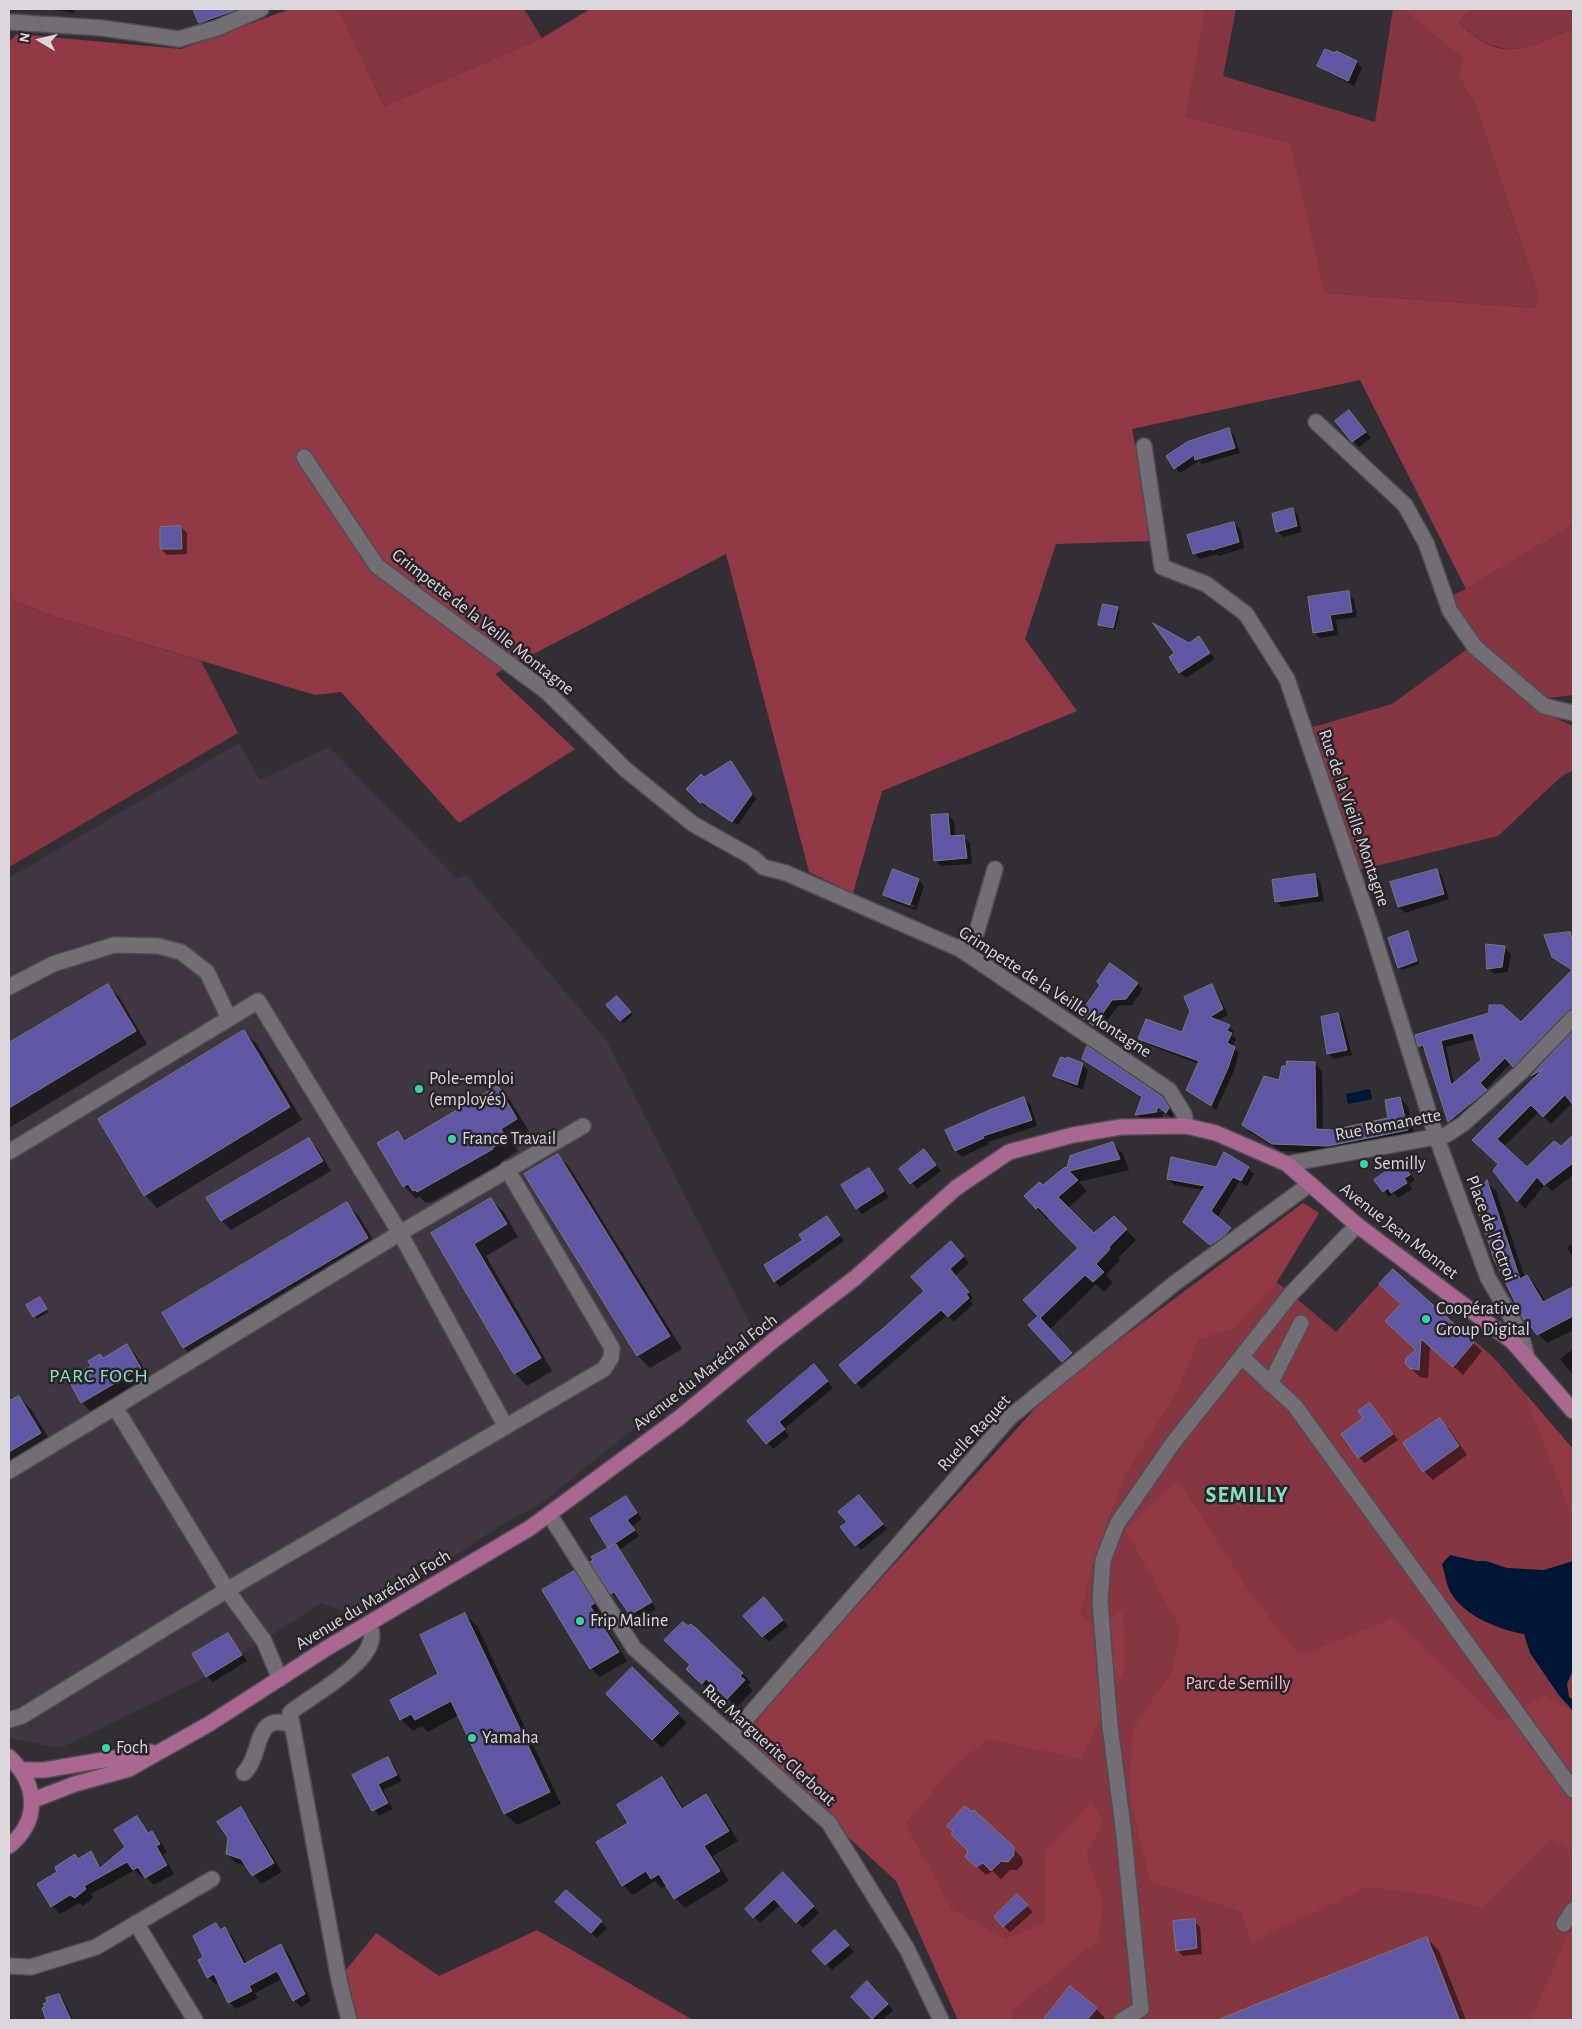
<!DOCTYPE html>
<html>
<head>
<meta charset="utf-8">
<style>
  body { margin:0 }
  #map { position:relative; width:1582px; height:2029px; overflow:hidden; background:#332e35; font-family:"Alegreya Sans",sans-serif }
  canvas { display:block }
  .frame { position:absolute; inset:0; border:10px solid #dbd7dc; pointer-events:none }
  .north { position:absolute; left:15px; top:15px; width:50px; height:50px; -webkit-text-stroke:4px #29242b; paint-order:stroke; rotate:279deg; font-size:14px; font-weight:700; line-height:20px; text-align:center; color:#dbd7dc }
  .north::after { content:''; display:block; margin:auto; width:18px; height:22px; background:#dbd7dc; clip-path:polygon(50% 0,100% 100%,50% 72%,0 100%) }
</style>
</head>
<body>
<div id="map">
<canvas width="1582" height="2029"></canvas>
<div class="frame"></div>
<div class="north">N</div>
</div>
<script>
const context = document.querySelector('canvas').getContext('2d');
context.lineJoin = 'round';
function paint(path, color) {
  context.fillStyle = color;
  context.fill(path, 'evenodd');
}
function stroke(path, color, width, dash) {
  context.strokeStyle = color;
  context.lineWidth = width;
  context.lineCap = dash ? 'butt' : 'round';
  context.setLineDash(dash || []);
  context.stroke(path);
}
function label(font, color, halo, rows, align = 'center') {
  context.font = font + ' "Alegreya Sans",sans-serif';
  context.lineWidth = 5;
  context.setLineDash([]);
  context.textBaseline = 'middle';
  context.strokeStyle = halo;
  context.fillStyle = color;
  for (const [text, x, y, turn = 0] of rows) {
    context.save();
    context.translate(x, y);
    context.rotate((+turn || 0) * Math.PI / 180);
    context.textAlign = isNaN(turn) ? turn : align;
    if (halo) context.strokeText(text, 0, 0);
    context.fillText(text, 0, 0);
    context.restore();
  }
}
paint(new Path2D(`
  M239 743 260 780 329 747 456 878 466 875 606 1040 752 1328 744 1339 542 1503 501 1525 467 1548 355 1615 321 1603 206 1677 60 1748 9 1738V878Z`), '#3f3642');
paint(new Path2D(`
  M339 9H524L542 38 384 106Z
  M1206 9H1236L1223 76 1375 122 1393 9H1402L1463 59 1460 75 1476 107 1538 295 1535 308 1325 293 1291 143 1186 117Z
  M1471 9H1573V28C1542 41 1517 59 1484 42 1475 37 1467 28 1459 22Z
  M1573 525V695L1548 698 1482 646 1451 596 1466 589Z
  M9 598 46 614 201 661 238 733 9 867Z
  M1470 647 1540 711 1573 726V770L1561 777 1498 836 1360 870 1313 727 1392 704Z
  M1303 1203 1319 1213 1277 1282 1336 1332 1393 1269 1494 1358 1573 1449V2020H958L896 1881 744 1740 746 1728 1052 1390Z`), '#853640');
paint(new Path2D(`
  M290 9H339L384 106 542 38 590 9H916L920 10 922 9H1206L1186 117 1291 143 1325 293 1535 308 1538 295 1476 107 1459 75 1463 59 1402 9H1471L1459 22C1466 28 1473 35 1480 40 1511 61 1544 41 1573 28V525L1466 589 1360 380 1132 429 1154 541 1056 544 1025 639 1077 711 882 791 853 893 809 872 726 554 495 674 575 749 459 823 341 692 315 695 46 614 9 598V42L17 34 181 49Z
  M1303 1203 1319 1213 1277 1281 1235 1328 1199 1339 1175 1395 1126 1473 1096 1553 1080 1615 1098 1626 1123 1610 1125 1668 1081 1759 987 1739 952 1769 905 1824 952 1909 1006 1939 1045 1923V1852L1091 1802 1103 1822 1086 1855 1103 1901 1098 1940 1012 2011V2020H958L896 1881 751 1747 762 1711 1052 1390Z
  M1524 1392 1573 1449V1515L1571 1513Z
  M1178 1480 1248 1589 1299 1656 1393 1618 1501 1721 1545 1695 1573 1712V1851L1550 1839 1481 1908 1433 1895 1367 1887 1251 1943 1241 1912 1150 1881 1129 1794 1133 1728 1173 1670 1180 1628 1125 1529Z
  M1573 1924V2020H1528L1534 2012Z
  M537 1930 693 2020H354L342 1975 376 1933 439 1976Z`), '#913945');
paint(new Path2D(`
  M1370 1089 1372 1099 1348 1104 1346 1094Z
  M1450 1555 1477 1561H1486L1507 1568 1544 1570 1573 1561V1670L1567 1684 1569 1697 1573 1700V1711L1558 1694 1530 1653 1524 1634C1500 1630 1464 1616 1451 1593 1446 1585 1445 1573 1442 1564Z`), '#001637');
paint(new Path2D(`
  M46 9H75L74 13Z
  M194 9H278H267L210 32 200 23Z
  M1356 62 1362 68 1354 86 1325 71 1319 65Z
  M1354 418 1371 438 1359 447 1337 421Z
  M1229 430 1234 435 1240 453 1202 464 1199 461 1180 473 1175 468Z
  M1292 509 1298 515 1302 532 1283 537 1277 531Z
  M1234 523 1240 529 1244 548 1219 556 1217 554 1200 559 1194 553Z
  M181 527 187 533V554L167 555 161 549Z
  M1348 593 1354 599 1357 617 1336 620 1338 635 1320 638 1314 632Z
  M1117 608 1120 611 1115 630 1102 627 1100 625Z
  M1199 638 1215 659 1186 678 1180 672Z
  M731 763 756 799 738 825 707 805 706 807 688 789Z
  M948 815 954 821 955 837H964L970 843 972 864 941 866 935 860Z
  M1436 870 1442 876 1449 899 1405 913 1399 907Z
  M1314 875 1320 881 1324 901 1282 907 1276 902Z
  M919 880 924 886 916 910 891 901 885 895ZM890 896 916 906 915 908 890 899Z
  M1407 932 1410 935 1419 964 1402 970 1399 967Z
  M1570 933 1573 937V1016L1519 1072 1511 1063 1485 1090 1491 1097 1455 1127 1450 1122 1426 1051 1419 1046 1416 1036 1521 1023 1572 971 1553 956ZM1476 1039 1482 1060 1454 1084 1446 1047Z
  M1505 948 1511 954 1508 972 1494 974 1488 968Z
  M1137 984 1143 989 1132 1005 1118 1006 1100 1030 1080 1015 1102 985Z
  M107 985 120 998 147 1044 9 1128V1045Z
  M1211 985 1216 990 1228 1015 1216 1021 1229 1026 1234 1031 1232 1035 1236 1039 1232 1047 1239 1053 1233 1073 1216 1110 1188 1090 1199 1064 1144 1043 1139 1038 1183 1034Z
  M617 997 633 1015 623 1023 608 1005Z
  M1338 1015 1343 1021 1352 1055 1334 1059 1328 1053Z
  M244 1032 257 1044 302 1120 157 1208 145 1195Z
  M1573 1034V1102L1551 1124 1539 1112 1504 1146 1527 1168 1554 1142 1561 1148 1573 1137V1175L1552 1191 1545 1184 1525 1209 1495 1171 1499 1164 1481 1148 1535 1078 1532 1076Z
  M1084 1059 1161 1098 1174 1115 1172 1118 1164 1112 1162 1117 1142 1120 1136 1114 1143 1099 1090 1065ZM1162 1110V1112L1143 1115V1112Z
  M1314 1063 1322 1071 1323 1131H1332L1390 1119 1400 1098 1408 1106 1415 1138 1337 1153 1281 1151 1251 1133 1243 1125 1280 1082Z
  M1082 1064 1088 1070 1083 1090 1061 1081 1055 1075Z
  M497 1087 510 1100 529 1131 513 1142 518 1151 504 1160V1162L430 1203 428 1202 426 1203 419 1196 416 1199 404 1186 398 1133 406 1141Z
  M1024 1099 1030 1104 1037 1126 988 1142 989 1144 962 1157 956 1151Z
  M309 1140 318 1149 331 1171 231 1230 222 1221 208 1199Z
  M1113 1144 1123 1154 1129 1170 1078 1182 1087 1191 1067 1209 1094 1235 1113 1217 1136 1240 1118 1258 1120 1260 1106 1275 1113 1283 1104 1292 1096 1284 1050 1329 1082 1364 1073 1371 1030 1326 1040 1316 1080 1248 1050 1217 1047 1219 1026 1196Z
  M924 1151 941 1171 917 1189 900 1169Z
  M558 1155 570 1168 682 1349 650 1368 638 1356 526 1175Z
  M1401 1163 1415 1180 1409 1184 1412 1189 1398 1198 1394 1193 1389 1197 1384 1191Z
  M1248 1168 1254 1174 1247 1186 1239 1182 1217 1218 1236 1234 1217 1250 1190 1228 1204 1190 1174 1185 1168 1179 1216 1169Z
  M869 1170 889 1197 862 1214 857 1208Z
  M1487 1182 1496 1191 1525 1278 1527 1276 1536 1286 1546 1302 1564 1293 1573 1302V1330L1547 1343 1525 1320Z
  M491 1200 504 1212 518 1237 486 1256 552 1371 527 1386 515 1373 432 1234Z
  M346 1203 359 1216 380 1251 196 1360 184 1348 164 1313Z
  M827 1218 844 1241 780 1287 775 1281 805 1241Z
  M1573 1244V1258L1567 1247Z
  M956 1249 969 1263 955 1276 973 1298 970 1301 973 1304 954 1322 947 1315 862 1389 856 1383Z
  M42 1301 49 1312 37 1319 28 1305Z
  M1396 1330 1473 1343 1482 1351 1463 1375 1430 1346 1428 1378 1420 1377 1410 1367 1417 1350Z
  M127 1346 136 1355 149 1377 91 1412 82 1403 104 1359Z
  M1573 1349V1375L1560 1359Z
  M820 1372 833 1388 784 1429 789 1436 773 1449 749 1421Z
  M12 1397 14 1400 19 1397 31 1409 53 1445 9 1472V1398Z
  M1370 1404 1398 1440 1365 1463 1359 1457 1364 1418Z
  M1440 1420 1449 1429 1467 1455 1433 1480 1424 1471Z
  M626 1497 642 1519 632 1526 639 1536 619 1550 656 1609 637 1620 620 1598 618 1599 612 1593 609 1547Z
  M864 1502 887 1529 861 1550 841 1528 848 1522Z
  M574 1573 583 1582 603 1613 598 1615 627 1661 600 1677 591 1668Z
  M770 1605 788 1626 769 1642 763 1636Z
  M465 1615 477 1626 561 1804 517 1825 505 1814 459 1715 428 1732 422 1726 413 1731 401 1719 440 1674Z
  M228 1634 247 1661 213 1682 207 1676Z
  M726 1658 751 1682 748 1685 753 1690 737 1707 716 1687 712 1691 707 1688 688 1669 692 1665Z
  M632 1669 687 1723 662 1748 607 1694Z
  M387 1758 393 1764 402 1781 383 1790 393 1809 379 1816 362 1792Z
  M662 1778 671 1788 684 1809 706 1796 716 1806 738 1841 713 1856 729 1881 685 1908 675 1898 667 1885 662 1888 655 1881 633 1895 623 1885 629 1823Z
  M240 1809 249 1818 282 1872 261 1884 247 1866 236 1863 227 1854Z
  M136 1818 150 1834 152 1832 160 1841 167 1852 163 1855 174 1874 154 1885 145 1876 142 1878 135 1870 91 1894 93 1898 83 1906 79 1903 60 1914 52 1906 59 1872 75 1856 79 1860 91 1853 102 1868 126 1848Z
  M954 1832 1013 1848 1022 1858 1023 1864 1017 1870H1010L1001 1879 993 1871 986 1875 967 1857 970 1851Z
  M789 1880 819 1913 803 1928 780 1905 760 1923 747 1909Z
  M1017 1896 1033 1912 1010 1932 995 1917Z
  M562 1908 601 1922 607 1928 597 1938Z
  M1194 1921 1200 1927 1202 1954 1183 1956 1177 1950Z
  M216 1925 222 1931 225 1929 232 1936 247 1964 281 1946 288 1952 311 2001 301 2007 294 2000 282 1979 255 1993 258 1998 236 2009 229 2002 219 1982 215 1984 208 1977 204 1958Z
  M841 1937 854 1952 832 1970 814 1951Z
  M1427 1938 1439 1951 1466 2020H1460L1434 1952H1431L1458 2020H1219Z
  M867 1982 893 2010 883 2020H875L853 1997Z
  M1070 1988 1096 2009 1105 2018 1103 2020H1045Z
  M59 1995 64 2001 73 2020H47L43 2009Z`), '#0007');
const building = new Path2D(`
  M193 9H238L199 23Z
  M1325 49 1335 53 1336 51 1357 61 1348 81 1317 66Z
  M1349 410 1366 432 1352 442 1335 421Z
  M1229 428 1235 448 1195 460 1194 455 1174 469 1166 456 1187 442Z
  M1293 508 1297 526 1276 532 1272 514Z
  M1234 522 1239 542 1212 550 1211 549 1193 554 1187 535Z
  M181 526 182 549H160V527Z
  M1349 591 1352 612 1330 615 1333 630 1313 633 1308 597Z
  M1103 604 1118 607 1113 628 1098 625Z
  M1153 623 1189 643 1199 636 1210 653 1179 673 1169 657 1174 653Z
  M731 761 752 794 732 822 702 802 700 803 686 789 701 774 704 777Z
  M948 814 950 836 964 835 967 858 934 861 931 815Z
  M893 869 919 879 910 905 883 895Z
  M1437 869 1444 894 1398 907 1390 882Z
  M1315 874 1318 896 1275 902 1272 880Z
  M1408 931 1417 961 1398 968 1388 938Z
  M1570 932 1573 942V1009L1566 1012 1513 1067 1505 1058 1480 1083 1487 1090 1448 1122 1423 1045 1418 1047 1415 1035 1489 1013V1005H1502L1521 1022 1572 970 1552 957 1544 935ZM1473 1033 1481 1060 1451 1085 1441 1041Z
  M1486 944 1505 946 1502 967 1487 969Z
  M1110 963 1138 983 1126 999 1112 1000 1094 1026 1079 1015 1100 985 1097 982Z
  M108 984 136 1031 9 1108V1043Z
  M1212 984 1223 1009 1210 1017 1230 1025 1227 1031 1232 1033 1227 1043 1235 1047 1228 1068 1211 1106 1186 1090 1199 1061 1138 1039 1146 1019 1182 1032 1190 1011 1184 997Z
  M617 996 631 1012 620 1021 606 1005Z
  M1338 1013 1347 1050 1327 1054 1321 1017Z
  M244 1030 290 1107 144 1196 98 1119Z
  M1573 1031V1105L1565 1095 1543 1117 1531 1105 1497 1139 1527 1167 1554 1141 1561 1146 1558 1149 1573 1135V1163L1544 1185 1537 1177 1517 1202 1493 1171 1498 1164 1472 1140 1543 1069 1531 1076Z
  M1087 1046 1162 1097 1169 1108 1166 1113 1158 1107 1156 1112 1135 1115 1142 1097 1082 1059Z
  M1061 1057 1067 1059V1057L1083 1063 1077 1085 1053 1076Z
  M1287 1061 1315 1062 1316 1129 1332 1130 1388 1118 1385 1100 1400 1097 1408 1130 1328 1146 1272 1144 1242 1125 1264 1076 1279 1080 1282 1066H1286Z
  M498 1086 517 1119 501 1129 507 1139 492 1148 493 1149 417 1192 415 1190 413 1191 408 1184 403 1187 377 1143 398 1131 404 1141Z
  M1024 1097 1032 1120 983 1136 984 1138 955 1151 945 1130 992 1109Z
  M309 1138 323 1161 221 1221 206 1198Z
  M1113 1142 1120 1159 1069 1171 1078 1180 1058 1197 1094 1233 1114 1216 1127 1229 1109 1247 1110 1249 1096 1264 1104 1272 1093 1282 1085 1275 1040 1318 1072 1353 1062 1362 1028 1325 1038 1316 1023 1300 1078 1248 1038 1207 1036 1209 1024 1196 1039 1182 1043 1185 1065 1167 1067 1168 1070 1156Z
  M924 1149 936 1165 910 1184 899 1169Z
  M1224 1152 1249 1167 1241 1181 1233 1177 1211 1211 1231 1228 1224 1236 1210 1245 1183 1222 1205 1186 1167 1179 1171 1157 1216 1167Z
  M558 1154 670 1336 637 1356 524 1174Z
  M1401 1161 1410 1175 1404 1178 1407 1183 1391 1193 1388 1188 1383 1192 1374 1180Z
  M869 1168 884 1191 856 1209 841 1185Z
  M1487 1180 1520 1279 1527 1275 1543 1302 1573 1287V1316L1537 1335 1526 1320H1524L1494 1259 1474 1198Z
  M491 1198 507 1224 474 1244 541 1358 514 1374 431 1233Z
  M347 1202 368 1238 183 1348 162 1313Z
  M827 1216 840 1235 774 1282 764 1265 803 1240 799 1235Z
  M951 1241 964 1256 950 1269 969 1292 966 1294 969 1298 948 1317 941 1310 855 1384 839 1365 886 1326 924 1291 911 1277Z
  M1393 1269 1474 1342 1453 1367 1421 1339 1419 1370 1409 1368 1405 1363 1406 1358 1416 1350 1385 1321 1401 1304 1379 1284Z
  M40 1297 47 1309 33 1317 26 1305Z
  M127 1344 141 1368 81 1403 68 1379 91 1366 88 1361 100 1354 103 1358Z
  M814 1364 828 1381 779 1422 785 1429 766 1444 747 1421Z
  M19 1396 41 1433 9 1452V1401Z
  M1370 1403 1393 1434 1358 1458 1341 1434 1363 1418 1358 1411Z
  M1440 1418 1459 1446 1423 1472 1403 1443Z
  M859 1495 883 1524 855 1546 840 1527 847 1522 838 1512Z
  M626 1496 637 1513 627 1520 635 1530 608 1548 590 1519Z
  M616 1544 652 1602 630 1615 614 1592 611 1594 590 1562 593 1560 591 1557Z
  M574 1571 595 1603 590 1606 619 1652 590 1669 542 1590Z
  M764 1597 783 1620 762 1637 743 1616Z
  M465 1613 550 1792 504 1814 451 1701 415 1720 411 1714 400 1720 390 1700 438 1674 420 1635Z
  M683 1622 688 1626 690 1624 696 1628 743 1673 740 1676 745 1680 727 1699 706 1679 702 1684 696 1679 686 1669 690 1665 664 1640Z
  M228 1633 242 1655 206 1677 192 1654Z
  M632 1667 679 1713 652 1740 606 1694Z
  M388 1757 397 1775 378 1784 388 1803 372 1811 352 1775Z
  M662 1777 682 1809 706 1794 729 1831 704 1846 720 1871 674 1899 659 1874 651 1879 646 1871 622 1886 596 1842 628 1823 617 1805Z
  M965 1806 972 1812 974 1810 1014 1847V1855L1008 1862 1001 1861 991 1871 983 1863 976 1867 965 1857 968 1851 951 1834 953 1831 947 1826Z
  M241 1807 274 1863 252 1876 241 1859 226 1854 228 1838 217 1822Z
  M137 1816 148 1833 152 1831 160 1844 156 1846 167 1865 145 1878 138 1867 133 1870 127 1862 84 1886 86 1889 75 1898 70 1895 51 1907 37 1884 57 1872 55 1867 75 1854 78 1859 91 1851 100 1868 125 1847 114 1830Z
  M783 1872 814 1906 796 1923 774 1899 753 1918 745 1909Z
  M566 1890 602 1921 591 1933 555 1902Z
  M1017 1894 1028 1905 1003 1927 994 1917Z
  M1195 1919 1197 1948 1176 1951 1173 1921Z
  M216 1923 220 1930 225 1927 244 1964 281 1944 305 1994 293 2001 277 1971 249 1986 252 1991 228 2003 214 1974 207 1978 198 1960 203 1957 193 1936Z
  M835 1930 849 1945 825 1965 812 1951Z
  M1427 1937 1459 2020H1218L1257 2004Z
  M867 1981 888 2004 872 2019 851 1997Z
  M1070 1986 1097 2008 1087 2020H1043Z
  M59 1994 71 2020H46L42 2008 45 2007 43 2004 47 2002 46 1998Z`);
paint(building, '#5f57a4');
stroke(building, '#797983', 1);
const minor = new Path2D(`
  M9 22 102 28 179 39 217 28 261 9
  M1316 422 1405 505 1426 543 1450 611 1475 647 1544 706 1573 713
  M1144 446 1162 567 1206 584 1246 614 1287 679 1371 927 1436 1136 1488 1278 1521 1334 1527 1358
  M304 457 377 566 547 692 625 769 693 824 752 857 763 867 786 873 960 949 1169 1090 1184 1114 1186 1126
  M960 949 977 931 995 869
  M9 987 53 964 114 945 158 946 181 952 207 972 229 1018
  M9 1152 258 1001 400 1233 115 1407 227 1590 22 1716 9 1720
  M1287 1164 1446 1135 1463 1124 1521 1072 1573 1018
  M1242 1357 1295 1406 1573 1790
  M1270 1384 1301 1323
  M506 1427 400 1233 583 1126
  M9 1471 115 1407
  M549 1514 634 1648 829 1823 907 1949 941 2020
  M280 1679 264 1641 227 1590 604 1369 611 1358 612 1348 507 1169
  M732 1735 1010 1417 1175 1283 1310 1184
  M244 1773C263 1755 253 1711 291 1725
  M136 1923 195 2020
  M1564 1924 1573 1910
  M9 1966 31 1967 96 1947 212 1879
  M349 2020 339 1980 290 1713C309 1696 390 1656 368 1624
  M1122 2020 1141 2009 1123 1827 1110 1726 1100 1601 1103 1560 1117 1524 1173 1443 1291 1294 1357 1225`);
const major = new Path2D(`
  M9 1757C37 1783 41 1820 9 1846
  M22 1770H44L151 1752
  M32 1803 36 1799 75 1784 129 1769 209 1724 327 1648 530 1528 679 1418 774 1340 855 1278 956 1188 1009 1152 1073 1135 1121 1127 1186 1126 1216 1133 1287 1164 1357 1225 1513 1342 1573 1411`);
stroke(minor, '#504c52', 18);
stroke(major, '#504c52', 18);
stroke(minor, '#736d75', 15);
stroke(major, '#a96791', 15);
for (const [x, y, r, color] of [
  [419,1089,5,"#39d4a5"],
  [452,1139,5,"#39d4a5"],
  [1364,1164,5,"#39d4a5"],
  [1426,1319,5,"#39d4a5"],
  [580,1621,5,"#39d4a5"],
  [472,1738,5,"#39d4a5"],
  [106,1748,5,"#39d4a5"]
]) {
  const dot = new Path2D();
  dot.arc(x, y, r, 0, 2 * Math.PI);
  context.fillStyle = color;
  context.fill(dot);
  stroke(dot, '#29242b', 2);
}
label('18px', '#dbd7dc', '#29242b', [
  ["Grimpette de la Veille Montagne",483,622,38],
  ["Rue de la Vieille Montagne",1354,818,71],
  ["Grimpette de la Veille Montagne",1055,992,33],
  ["Rue Romanette",1388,1125,-11],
  ["Place de l'Octroi",1491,1228,69],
  ["Avenue Jean Monnet",1399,1231,38],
  ["Avenue du Maréchal Foch",705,1372,-38],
  ["Ruelle Raquet",974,1433,-47],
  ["Avenue du Maréchal Foch",373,1600,-31],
  ["Rue Marguerite Clerbout",769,1745,42]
]);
label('18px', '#dbd7dc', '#29242b', [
  ["Pole-emploi",429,1079],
  ["(employés)",429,1100],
  ["France Travail",462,1139],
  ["Semilly",1374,1164],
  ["Coopérative",1436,1309],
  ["Group Digital",1436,1330],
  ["Frip Maline",590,1621],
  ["Yamaha",482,1738],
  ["Foch",116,1748]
], 'left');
label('18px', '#f1bdc0', '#29242b', [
  ["Parc de Semilly",1238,1684]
]);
context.letterSpacing = '1px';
label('20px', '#86e0be', '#29242b', [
  ["PARC FOCH",99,1376]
]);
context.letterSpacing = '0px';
context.letterSpacing = '1px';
label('bold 22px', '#86e0be', '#29242b', [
  ["SEMILLY",1247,1495]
]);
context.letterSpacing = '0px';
</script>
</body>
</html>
